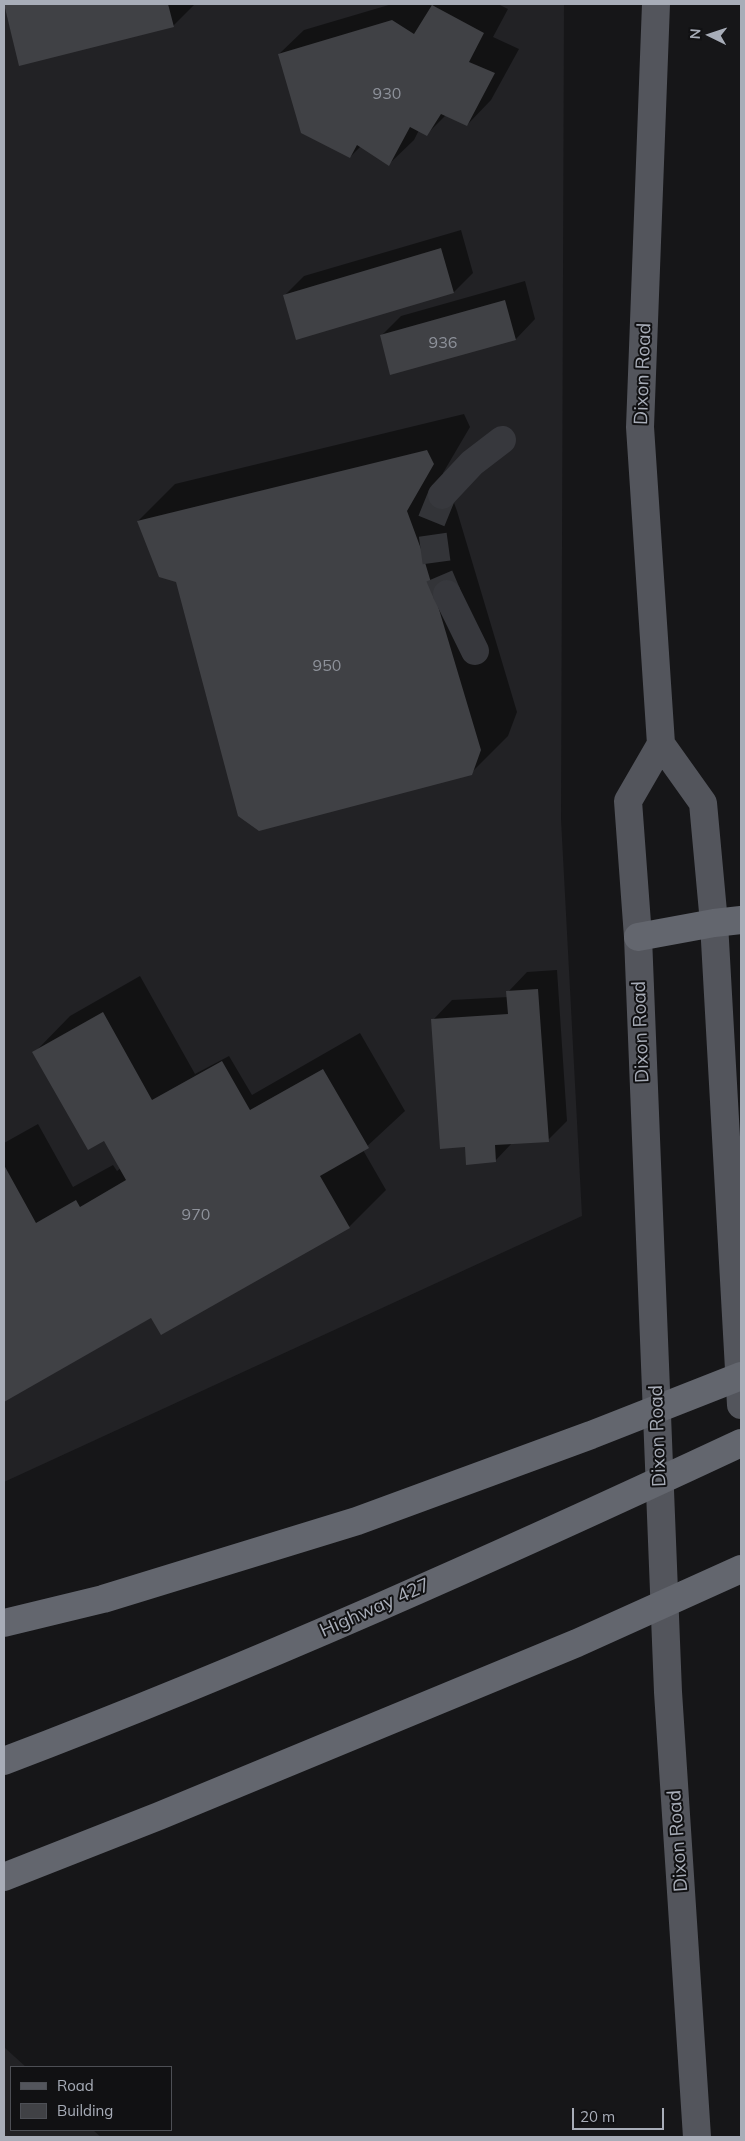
<!DOCTYPE html>
<html>
<head>
<meta charset="utf-8">
<style>
  body { margin:0 }
  #map { position:relative; width:745px; height:2141px; overflow:hidden; background:#161618; font-family:Mulish,sans-serif }
  canvas { display:block }
  .frame { position:absolute; inset:0; border:5px solid #a8adb8; pointer-events:none }
  .legend { position:absolute; left:10px; top:2066px; width:162px; height:65px; box-sizing:border-box; background:#111113; border:1px solid #4d4f55; margin:0; padding:6px 9px; list-style:none; font-size:15px; color:#a8adb8 }
  .legend li { display:flex; align-items:center; gap:10px; height:25px }
  .legend b { width:25px; border:1px solid #4d4f55 }
  .north { position:absolute; left:685px; top:10px; width:50px; height:50px; -webkit-text-stroke:4px #111113; paint-order:stroke; rotate:274deg; font-size:14px; font-weight:700; line-height:20px; text-align:center; color:#a8adb8 }
  .north::after { content:''; display:block; margin:auto; width:18px; height:22px; background:#a8adb8; clip-path:polygon(50% 0,100% 100%,50% 72%,0 100%) }
  .scale { position:absolute; left:572px; top:2108px; width:92px; height:22px; box-sizing:border-box; border:2px solid #a8adb8; border-top:0; padding-left:6px; font-size:15px; line-height:18px; white-space:nowrap; color:#a8adb8; -webkit-text-stroke:4px #111113; paint-order:stroke }
</style>
</head>
<body>
<div id="map">
<canvas width="745" height="2141"></canvas>
<div class="frame"></div>
<ul class="legend">
<li><b style="height:6px;background:#53555c"></b>Road</li>
<li><b style="height:14px;background:#404145"></b>Building</li>
</ul>
<div class="north">N</div>
<div class="scale">20 m</div>
</div>
<script>
const context = document.querySelector('canvas').getContext('2d');
context.lineJoin = 'round';
function paint(path, color) {
  context.fillStyle = color;
  context.fill(path, 'evenodd');
}
function stroke(path, color, width, dash) {
  context.strokeStyle = color;
  context.lineWidth = width;
  context.lineCap = dash ? 'butt' : 'round';
  context.setLineDash(dash || []);
  context.stroke(path);
}
function label(font, color, halo, rows, align = 'center') {
  context.font = font + ' Mulish,sans-serif';
  context.lineWidth = 4;
  context.setLineDash([]);
  context.textBaseline = 'middle';
  context.strokeStyle = halo;
  context.fillStyle = color;
  for (const [text, x, y, turn = 0] of rows) {
    context.save();
    context.translate(x, y);
    context.rotate((+turn || 0) * Math.PI / 180);
    context.textAlign = isNaN(turn) ? turn : align;
    if (halo) context.strokeText(text, 0, 0);
    context.fillText(text, 0, 0);
    context.restore();
  }
}
paint(new Path2D(`
  M4 4H564L561 819 582 1216 4 1482Z
  M4 2047 26 2067H11V2130H93L101 2137H4Z`), '#222225');
paint(new Path2D(`
  M4 4H195L173 26 20 65Z
  M392 4H428L432 6 435 4H498L508 9 493 37 519 49 491 100 467 125 446 115 426 135 419 130 414 140 389 164 361 146 350 157 279 54 304 30Z
  M461 230 473 273 454 292 285 295 304 276Z
  M525 281 535 319 516 339 391 373 381 336 401 316Z
  M464 414 470 427 443 473 457 511 517 712 508 736 471 773 177 581 138 521 175 484Z
  M557 970 567 1121 548 1140 513 1142 495 1161 466 1146 433 1020 452 1000 508 997V992L527 972Z
  M140 976 195 1074 229 1056 252 1095 360 1033 405 1111 363 1150 386 1190 349 1227 152 1317 4 1401V1143L38 1124 73 1187 113 1165 117 1171 121 1168 105 1139 34 1053 70 1016Z`), '#0007');
paint(new Path2D(`
  M4 4H168L174 27 19 66Z
  M432 5 484 33 469 62 495 73 467 126 441 114 427 136 410 127 389 166 357 145 350 158 301 133 278 54 392 20 414 34Z
  M441 248 454 293 296 340 283 295Z
  M505 300 516 340 390 375 380 335Z
  M427 450 434 464 407 511 421 549 481 750 472 775 259 831 238 816 176 582 159 577 137 521Z
  M538 989 549 1142 495 1145 496 1162 466 1165 465 1147 440 1149 431 1019 508 1014 506 991Z
  M103 1012 152 1100 222 1061 250 1110 323 1069 369 1148 320 1176 350 1228 161 1335 151 1318 4 1402V1165L36 1223 76 1200 80 1207 126 1180 104 1141 88 1150 32 1052Z`), '#404145');
stroke(new Path2D(`
  M442 495 431 522 438 573 447 594`), '#333438', 28, [28, 14]);
stroke(new Path2D(`
  M442 495 472 463 502 440
  M447 594 475 651`), '#37383d', 28);
stroke(new Path2D(`
  M656 4 640 427 661 744 703 803 714 923 741 1405
  M661 744 628 801 638 937 668 1692 697 2137`), '#53555c', 28);
stroke(new Path2D(`
  M638 937 714 923 741 920
  M4 1623 103 1599 357 1521 591 1435 741 1376
  M4 1761C254 1666 499 1556 741 1443
  M4 1877 159 1816 577 1643 741 1569`), '#63666e', 28);
label('16px', '#8e929b', null, [
  ["930",387,94],
  ["936",443,343],
  ["950",327,666],
  ["970",196,1215]
]);
label('19px', '#a8adb8', '#111113', [
  ["Dixon Road",643,374,-88],
  ["Dixon Road",641,1032,-92],
  ["Dixon Road",658,1436,-92],
  ["Highway 427",375,1608,-24],
  ["Dixon Road",678,1841,-94]
]);
</script>
</body>
</html>
